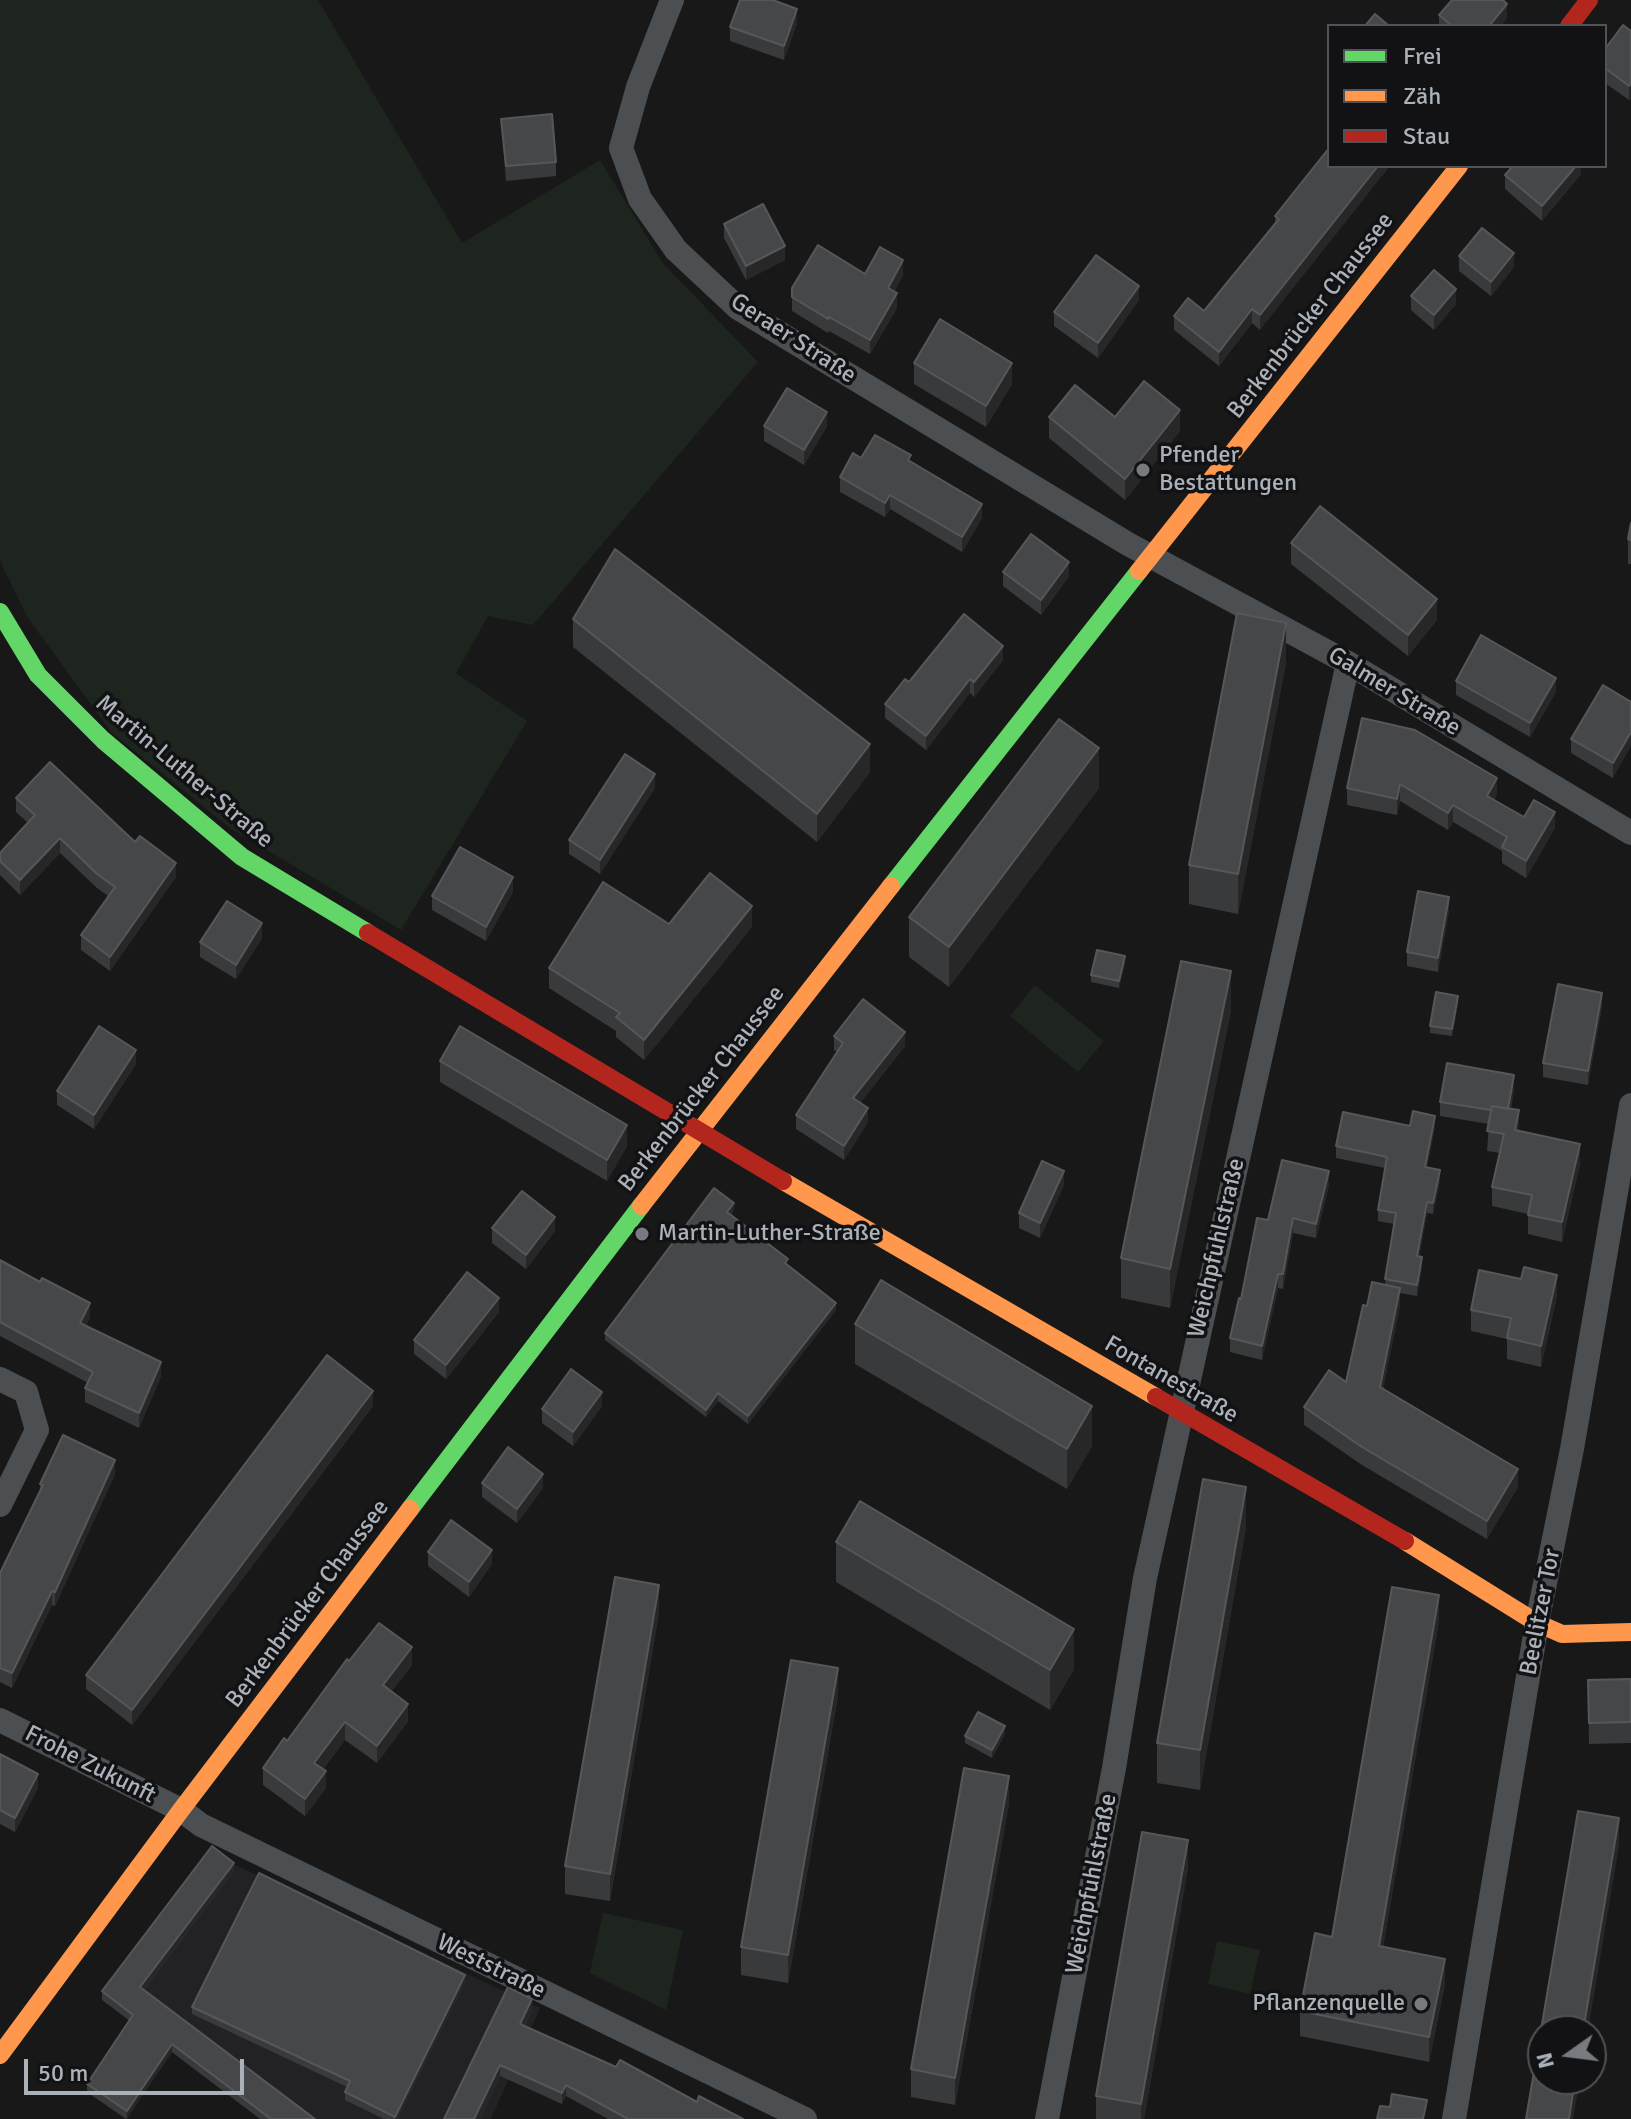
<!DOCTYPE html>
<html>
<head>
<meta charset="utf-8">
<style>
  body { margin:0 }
  #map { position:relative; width:1631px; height:2119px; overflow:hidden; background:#181818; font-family:Signika,sans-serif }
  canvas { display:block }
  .legend { position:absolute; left:1327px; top:24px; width:280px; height:144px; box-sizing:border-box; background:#121214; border:2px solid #4f5256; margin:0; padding:10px 14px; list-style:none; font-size:24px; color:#aab1b8 }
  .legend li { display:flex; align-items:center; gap:16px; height:40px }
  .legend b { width:40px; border:2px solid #4f5256 }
  .north { position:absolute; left:1527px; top:2015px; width:80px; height:80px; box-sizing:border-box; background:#121214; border:2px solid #4f5256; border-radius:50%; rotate:256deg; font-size:22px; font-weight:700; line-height:32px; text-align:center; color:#aab1b8 }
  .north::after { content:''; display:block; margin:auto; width:28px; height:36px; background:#777b80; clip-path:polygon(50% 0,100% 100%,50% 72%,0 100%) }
  .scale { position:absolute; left:24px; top:2059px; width:220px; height:36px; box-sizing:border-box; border:4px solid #aab1b8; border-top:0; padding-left:10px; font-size:24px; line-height:28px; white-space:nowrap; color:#aab1b8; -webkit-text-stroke:6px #121214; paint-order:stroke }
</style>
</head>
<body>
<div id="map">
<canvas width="1631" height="2119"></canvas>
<ul class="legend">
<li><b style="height:10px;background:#63d668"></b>Frei</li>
<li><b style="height:10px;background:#ff974d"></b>Zäh</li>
<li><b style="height:10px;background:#b3261e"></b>Stau</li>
</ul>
<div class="north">N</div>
<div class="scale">50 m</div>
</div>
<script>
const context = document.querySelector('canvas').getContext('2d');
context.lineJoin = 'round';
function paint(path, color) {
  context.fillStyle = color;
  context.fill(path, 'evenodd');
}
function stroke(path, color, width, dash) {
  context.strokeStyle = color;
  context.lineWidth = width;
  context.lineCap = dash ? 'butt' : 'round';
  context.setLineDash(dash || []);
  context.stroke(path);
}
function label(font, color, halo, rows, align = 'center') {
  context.font = font + ' Signika,sans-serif';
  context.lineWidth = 7;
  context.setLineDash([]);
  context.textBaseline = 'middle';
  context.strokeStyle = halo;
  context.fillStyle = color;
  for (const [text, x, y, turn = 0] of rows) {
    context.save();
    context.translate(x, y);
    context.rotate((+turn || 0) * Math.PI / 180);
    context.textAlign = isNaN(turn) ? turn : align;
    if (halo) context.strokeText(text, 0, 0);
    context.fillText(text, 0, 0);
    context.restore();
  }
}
paint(new Path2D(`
  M212 1854 540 2008 491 2119H260L102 2000Z`), '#222224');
paint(new Path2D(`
  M0 0H318L462 243 600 160 662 262 758 362 533 625 488 616 456 673 527 721 401 930 230 828 111 732 28 618 0 561Z
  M1035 985 1104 1041 1078 1072 1010 1016Z
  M603 1913 683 1930 666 2010 590 1973Z
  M1217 1941 1260 1950 1250 1994 1208 1984Z`), '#1e251e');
stroke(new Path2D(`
  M672 0 638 87 621 148 640 199 676 250 738 308 1128 544 1348 663 1631 833
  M0 1379 26 1392 37 1430 0 1505
  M0 1720 181 1810 201 1825 805 2119
  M1047 2119 1114 1768 1145 1578 1348 663
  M1454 2119 1537 1623 1572 1449 1631 1105`), '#4c4f51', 24);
stroke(new Path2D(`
  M0 612 38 675 103 740 242 857 368 933
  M891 886 1139 571
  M410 1509 641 1206`), '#63d668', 18);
stroke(new Path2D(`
  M1139 571 1459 166
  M783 1181 1156 1397
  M641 1206 891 886
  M1405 1541 1537 1623 1562 1634 1631 1632
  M0 2055 181 1810 410 1509`), '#ff974d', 18);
stroke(new Path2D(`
  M1569 26 1589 0
  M368 933 783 1181
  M1156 1397 1405 1541`), '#b3261e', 18);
paint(new Path2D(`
  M1439 15 1507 18 1501 26H1439Z
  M797 23 784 60 730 41V27Z
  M1631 31V98L1629 100 1605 83V49Z
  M501 119 556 162V176L506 181Z
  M1329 148 1260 330 1252 323 1219 366 1174 330V316L1204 311 1275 224V216Z
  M1581 166V174L1542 221 1505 189V175Z
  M724 224 785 260 746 280 724 238Z
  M1459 256 1514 267 1491 296 1459 271Z
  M865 274 903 275 894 292 897 308 870 354 829 331 828 333 792 311V297Z
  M1411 296 1456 304 1434 330 1411 310Z
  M1139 300 1098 358 1054 326V312Z
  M914 363 1012 384 986 427 914 384Z
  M1049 417H1115L1180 431 1125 500 1049 438Z
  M764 426H827L804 465 764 441Z
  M861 458 911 462 982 518 962 552 890 509 885 517 840 492V477Z
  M1631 523V564H1628V539Z
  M1291 543 1437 620 1408 656 1291 564Z
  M1003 572 1069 576 1041 615 1003 586Z
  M573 619 870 772 817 842 573 647Z
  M1003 660 974 697 970 693 926 750 885 718V704L909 682Z
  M1286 663 1238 914 1189 904V865Z
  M1456 681 1556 692 1530 737 1456 695Z
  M1631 702 1613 778 1571 753V739Z
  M1362 718 1497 794 1494 800 1524 817 1555 828 1526 878 1502 863V851L1453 822 1448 830 1400 801 1397 815 1347 805V788Z
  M655 788 600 874 569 854V840Z
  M1099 788 949 987 909 957V917Z
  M16 798 135 842 176 877 110 971 81 950V935L108 896 97 888 60 853 20 895 0 875V853L28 823 16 812Z
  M513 892 486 941 432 910V896Z
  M1449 911 1438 972 1407 966V952Z
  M669 924 752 927 644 1060 616 1037V1031L549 988V968Z
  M262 938 236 979 200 957V942Z
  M1125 963 1119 988 1091 982V975Z
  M1458 1004 1452 1036 1430 1033V1026Z
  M1602 1007 1588 1085 1543 1077V1063Z
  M1231 1011 1170 1308 1121 1298V1258Z
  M834 1036 905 1046 860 1103 868 1122 844 1160 796 1129V1115L837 1052 834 1050Z
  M440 1061 627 1146 607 1181 440 1082Z
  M136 1064 94 1129 57 1105V1091Z
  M1514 1089 1511 1109 1519 1131 1580 1164 1562 1242 1528 1234V1214L1492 1206V1187L1500 1153 1487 1151 1489 1124 1440 1116V1102Z
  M1410 1126 1435 1127 1427 1167 1440 1181 1433 1214 1427 1213 1419 1257 1422 1268 1417 1296 1400 1293V1306L1383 1388 1518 1487 1487 1539 1362 1465 1304 1425V1407L1346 1382 1367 1306 1385 1284 1394 1224 1378 1221V1210L1385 1168 1336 1158V1146Z
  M1064 1185 1040 1238 1019 1228V1213Z
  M1329 1185 1316 1238 1293 1233 1283 1289 1278 1288 1262 1360 1230 1352V1338L1241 1299 1268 1220Z
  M734 1210 731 1215 836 1310 748 1424 718 1401 706 1417 605 1340V1333Z
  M492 1228 555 1231 526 1269 492 1243Z
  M0 1260 90 1317 86 1326 161 1376 139 1428 85 1402V1388L88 1383 0 1336Z
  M1557 1296 1541 1367 1507 1359V1339L1471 1331V1310Z
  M499 1312 446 1379 414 1354V1340Z
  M855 1324 1092 1446 1067 1489 855 1364Z
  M373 1406 132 1725 86 1689V1675Z
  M602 1406 573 1446 542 1423V1409Z
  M115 1474 55 1606 52 1605 12 1688 0 1682V1573L40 1490V1484Z
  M482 1483 543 1488 517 1523 482 1497Z
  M1246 1527 1200 1790 1157 1783V1743Z
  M836 1542 1074 1669 1050 1710 836 1582Z
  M428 1552 492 1564 469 1597 428 1566Z
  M659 1613 610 1901 565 1894V1866Z
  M1439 1621 1383 1947 1445 1984 1429 2062 1300 2036V2011L1332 1937Z
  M349 1661 412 1665 391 1692 408 1721 377 1763 345 1740 323 1769 326 1788 305 1816 263 1785V1768L287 1741Z
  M1631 1679V1743L1589 1744 1588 1680Z
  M838 1696 788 1983 741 1975V1947Z
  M1005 1734 992 1758 965 1743V1736Z
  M0 1754 38 1788 15 1832 0 1824Z
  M1009 1804 955 2105 911 2097V2069Z
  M1188 1868 1144 2119H1096V2096Z
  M234 1871 144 1990 315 2119H260L172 2052 126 2119 87 2092V2084L130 2021 102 2000V1991Z
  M465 1982 398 2119H384L345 2100V2092L347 2087 192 2014V2007Z
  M532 2010 525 2026 697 2102 743 2119H608L566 2096 562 2104 500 2076 480 2119H444Z`), '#393a3b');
paint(new Path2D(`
  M1507 4V18L1501 26H1489Z
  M797 9V23L784 60V46Z
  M1631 83V98L1629 100V86Z
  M1378 166H1390L1260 330V315Z
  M1576 166H1581V174L1542 221V206Z
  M785 246V260L746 280V266Z
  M1514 253V267L1491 296V282Z
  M903 260V275L888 302V288Z
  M1139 286V300L1098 358V343Z
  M1456 289V304L1434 330V315Z
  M897 293V308L870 354V340Z
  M1252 309V323L1219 366V352Z
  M1012 363V384L986 427V406Z
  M1180 410V431L1125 500V479Z
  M827 412V426L804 465V450Z
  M890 495V509L885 517V503Z
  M982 504V518L962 552V537Z
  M1069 562V576L1041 615V600Z
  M1437 599V620L1408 656V635Z
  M1286 623V663L1238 914V874Z
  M1003 646V660L974 697V682Z
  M1556 678V692L1530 737V723Z
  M970 679V693L926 750V736Z
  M1631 732V746L1613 778V763Z
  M870 744V772L817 842V814Z
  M1099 748V788L949 987V947Z
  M655 774V788L600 874V860Z
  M1497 778V794L1487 812V796Z
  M1400 784V801L1397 815V799Z
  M1453 805V822L1448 830V813Z
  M1555 812V828L1526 878V861Z
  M60 838V853L20 895V880Z
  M176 863V877L110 971V957Z
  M513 877V892L486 941V927Z
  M1449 897V911L1438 972V958Z
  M752 906V927L644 1060V1040Z
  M262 923V938L236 979V965Z
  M1125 956V963L1119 988V981Z
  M1231 971V1011L1170 1308V1269Z
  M1602 993V1007L1588 1085V1071Z
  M1458 996V1004L1452 1036V1029Z
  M905 1032V1046L853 1112V1098Z
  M136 1050V1064L94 1129V1115Z
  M1514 1075V1089L1507 1127V1113Z
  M868 1108V1122L844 1160V1146Z
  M1519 1110V1130L1515 1149V1130Z
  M1435 1116V1127L1425 1178V1167Z
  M627 1125V1146L607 1181V1160Z
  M1580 1144V1164L1562 1242V1222Z
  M1440 1170V1181L1433 1214V1203Z
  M1064 1171V1185L1040 1238V1223Z
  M1329 1171V1185L1316 1238V1224Z
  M1427 1202V1213L1417 1268V1256Z
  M734 1203V1210L727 1219V1212Z
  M555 1217V1231L526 1269V1255Z
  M1293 1218V1233L1283 1289V1274Z
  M1422 1257V1268L1417 1296V1285Z
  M1278 1274V1288L1262 1360V1346Z
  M1557 1275V1296L1541 1367V1346Z
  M1400 1288V1306L1380 1405V1387Z
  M499 1298V1312L446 1379V1365Z
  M90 1303V1317L80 1337V1323Z
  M836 1303V1310L748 1424V1416Z
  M161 1362V1376L139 1428V1413Z
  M373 1391V1406L132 1725V1710Z
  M602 1392V1406L573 1446V1432Z
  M718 1393V1401L706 1417V1410Z
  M1092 1406V1446L1067 1489V1449Z
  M115 1460V1474L55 1606V1592Z
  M1518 1469V1487L1487 1539V1521Z
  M543 1474V1488L517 1523V1509Z
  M1246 1487V1527L1200 1790V1750Z
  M492 1550V1564L469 1597V1582Z
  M659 1585V1613L610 1901V1874Z
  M52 1591V1605L12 1688V1673Z
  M1439 1595V1621L1379 1971V1946Z
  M1074 1629V1669L1050 1710V1670Z
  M412 1647V1665L383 1703V1685Z
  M838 1668V1696L788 1983V1955Z
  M408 1704V1721L377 1763V1746Z
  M345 1722V1740L314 1780V1763Z
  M1005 1726V1734L992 1758V1750Z
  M326 1771V1788L305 1816V1799Z
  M38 1774V1788L15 1832V1818Z
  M1009 1776V1804L955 2105V2078Z
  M1619 1818V1846L1588 2031H1583Z
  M1188 1840V1868L1144 2119H1141V2104Z
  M234 1863V1871L140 1995V1987Z
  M1445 1959V1984L1429 2062V2037Z
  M465 1975V1982L398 2119H395Z
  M532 1999V2010L520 2035V2024Z
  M172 2044V2052L127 2119V2111Z
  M500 2065V2076L480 2119H474Z
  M1575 2079H1580L1573 2119H1569Z
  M566 2085V2096L562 2104V2093Z`), '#272728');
const building = new Path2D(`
  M740 0H773L797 9 784 46 730 27Z
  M1452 0H1503L1507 4 1489 26H1452L1439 15Z
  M1375 14 1389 26H1365Z
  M1623 25 1631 31V83L1629 86 1605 68V49Z
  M552 114 556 162 506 166 501 119Z
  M1329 148V166H1378L1260 315 1252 309 1219 352 1174 316 1188 298 1204 311 1279 219 1275 216Z
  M1513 166H1576L1542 206 1505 175Z
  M763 204 785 246 746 266 724 224Z
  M1482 228 1514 253 1491 282 1459 256Z
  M818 245 865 274 880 247 903 260 888 288 897 293 870 340 829 317 828 319 792 297V288Z
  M1096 255 1139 286 1098 343 1054 312Z
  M1434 270 1456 289 1434 315 1411 296Z
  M940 319 1012 363 986 406 914 363Z
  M1144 381 1180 410 1125 479 1049 417 1075 385 1115 417Z
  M787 388 827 412 804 450 764 426Z
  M875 435 911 455 908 460 982 504 962 537 890 495 885 503 840 477 853 453 861 458Z
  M1320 506 1437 599 1408 635 1291 543Z
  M1631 523V540L1628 539Z
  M1031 534 1069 562 1041 600 1003 572Z
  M615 549 870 744 817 814 573 619Z
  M1237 613 1286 623 1238 874 1189 865Z
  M964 614 1003 646 974 682 970 679 926 736 885 704 905 679 909 682Z
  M1481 635 1556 678 1530 723 1456 681Z
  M1603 685 1631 702V732L1613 763 1571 739Z
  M1362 718 1415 730 1497 778 1487 796 1524 817 1534 800 1555 812 1526 861 1502 847 1507 837 1453 805 1448 813 1400 784 1397 799 1347 788Z
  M1059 719 1099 748 949 947 909 917Z
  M625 754 655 774 600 860 569 840Z
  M50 762 135 842 140 836 176 863 110 957 81 935 115 887 97 874 60 838 20 880 0 861V853L35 815 16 798Z
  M460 847 513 877 486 927 432 896Z
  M710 873 752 906 644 1040 616 1017 620 1013 549 968 603 882 669 924Z
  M1418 891 1449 897 1438 958 1407 952Z
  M227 901 262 923 236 965 200 942Z
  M1097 950 1125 956 1119 981 1091 975Z
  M1181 961 1231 971 1170 1269 1121 1258Z
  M1558 984 1602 993 1588 1071 1543 1063Z
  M1436 992 1458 996 1452 1029 1430 1026Z
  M863 999 905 1032 853 1098 868 1108 844 1146 796 1115 843 1043 834 1036Z
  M99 1026 136 1050 94 1115 57 1091Z
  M460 1026 627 1125 607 1160 440 1061Z
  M1447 1063 1514 1075 1508 1109 1492 1106 1491 1110 1440 1102Z
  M1492 1106 1519 1110 1515 1130 1580 1144 1562 1222 1528 1215 1532 1195 1492 1187 1504 1134 1487 1131Z
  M1413 1111 1435 1116 1425 1167 1440 1170 1433 1203 1427 1202 1417 1256 1422 1257 1417 1285 1385 1279 1396 1213 1378 1210 1387 1157 1336 1146 1343 1112 1410 1126Z
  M1282 1160 1329 1171 1316 1224 1293 1218 1283 1274H1278L1262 1346 1230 1338 1239 1298 1241 1299 1257 1218 1268 1220Z
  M1042 1161 1064 1171 1040 1223 1019 1213Z
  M714 1188 734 1203 727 1212 788 1259 785 1263 836 1303 748 1416 718 1393 706 1410 605 1333Z
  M522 1191 555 1217 526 1255 492 1228Z
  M0 1260 40 1282 42 1278 90 1303 80 1323 161 1362 139 1413 85 1388 93 1372 0 1322Z
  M1524 1267 1557 1275 1541 1346 1507 1338 1511 1318 1471 1310 1479 1270 1521 1279Z
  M467 1272 499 1298 446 1365 414 1340Z
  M881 1280 1092 1406 1067 1449 855 1324Z
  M1372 1282 1400 1288 1380 1387 1518 1469 1487 1521 1362 1447 1304 1407 1329 1370 1346 1382 1363 1305 1367 1306Z
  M327 1355 373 1391 132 1710 86 1675Z
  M571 1369 602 1392 573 1432 542 1409Z
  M63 1435 115 1460 55 1592 52 1591 12 1673 0 1668V1573L43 1485 40 1484Z
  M508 1447 543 1474 517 1509 482 1483Z
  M1203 1479 1246 1487 1200 1750 1157 1743Z
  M860 1501 1074 1629 1050 1670 836 1542Z
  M451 1520 492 1550 469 1582 428 1552Z
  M615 1577 659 1585 610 1874 565 1866Z
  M1392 1587 1439 1595 1379 1946 1445 1959 1429 2037 1300 2011 1315 1933 1332 1937Z
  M379 1623 412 1647 383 1685 408 1704 377 1746 345 1722 314 1763 326 1771 305 1799 263 1768 284 1738 287 1741 347 1659 349 1661Z
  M791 1660 838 1668 788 1955 741 1947Z
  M1631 1679V1722L1589 1723 1588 1680Z
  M978 1712 1005 1726 992 1750 965 1736Z
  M0 1754 38 1774 15 1818 0 1810Z
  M964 1768 1009 1776 955 2078 911 2069Z
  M1578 1811 1619 1818 1583 2031H1543V2079H1575L1569 2119H1526Z
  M1142 1832 1188 1840 1141 2104 1096 2096Z
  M212 1846 234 1863 140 1987 315 2119H271L172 2044 127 2111 87 2084 133 2015 102 1991Z
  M259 1873 465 1975 395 2117 345 2092 350 2081 192 2007Z
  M508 1987 532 1999 520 2024 616 2067 620 2060 697 2102 699 2096 743 2119H628L566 2085 562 2093 500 2065 474 2119H444Z
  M1392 2094 1427 2100 1423 2119H1377L1380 2106 1390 2107Z`);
paint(building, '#464749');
stroke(building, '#55575a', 2);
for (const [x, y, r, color] of [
  [1143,470,8,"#777b80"],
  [642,1234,8,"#777b80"],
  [1421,2004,8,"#777b80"]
]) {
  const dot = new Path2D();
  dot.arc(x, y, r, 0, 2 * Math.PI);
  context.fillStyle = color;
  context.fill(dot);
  stroke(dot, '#121214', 3);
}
label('24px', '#aab1b8', '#121214', [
  ["Berkenbrücker Chaussee",1311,316,-52],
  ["Geraer Straße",793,339,33],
  ["Galmer Straße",1394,692,31],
  ["Martin-Luther-Straße",184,772,40],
  ["Berkenbrücker Chaussee",702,1089,-52],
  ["Weichpfuhlstraße",1217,1248,-77],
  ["Fontanestraße",1171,1380,30],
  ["Berkenbrücker Chaussee",308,1604,-53],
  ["Beelitzer Tor",1541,1612,-79],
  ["Frohe Zukunft",90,1765,27],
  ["Weichpfuhlstraße",1092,1884,-79],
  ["Weststraße",491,1967,26]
]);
label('24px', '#aab1b8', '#121214', [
  ["Pfender",1159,456],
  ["Bestattungen",1159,484],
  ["Martin-Luther-Straße",658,1234],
  ["Pflanzenquelle",1405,2004,"right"]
], 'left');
</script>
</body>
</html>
